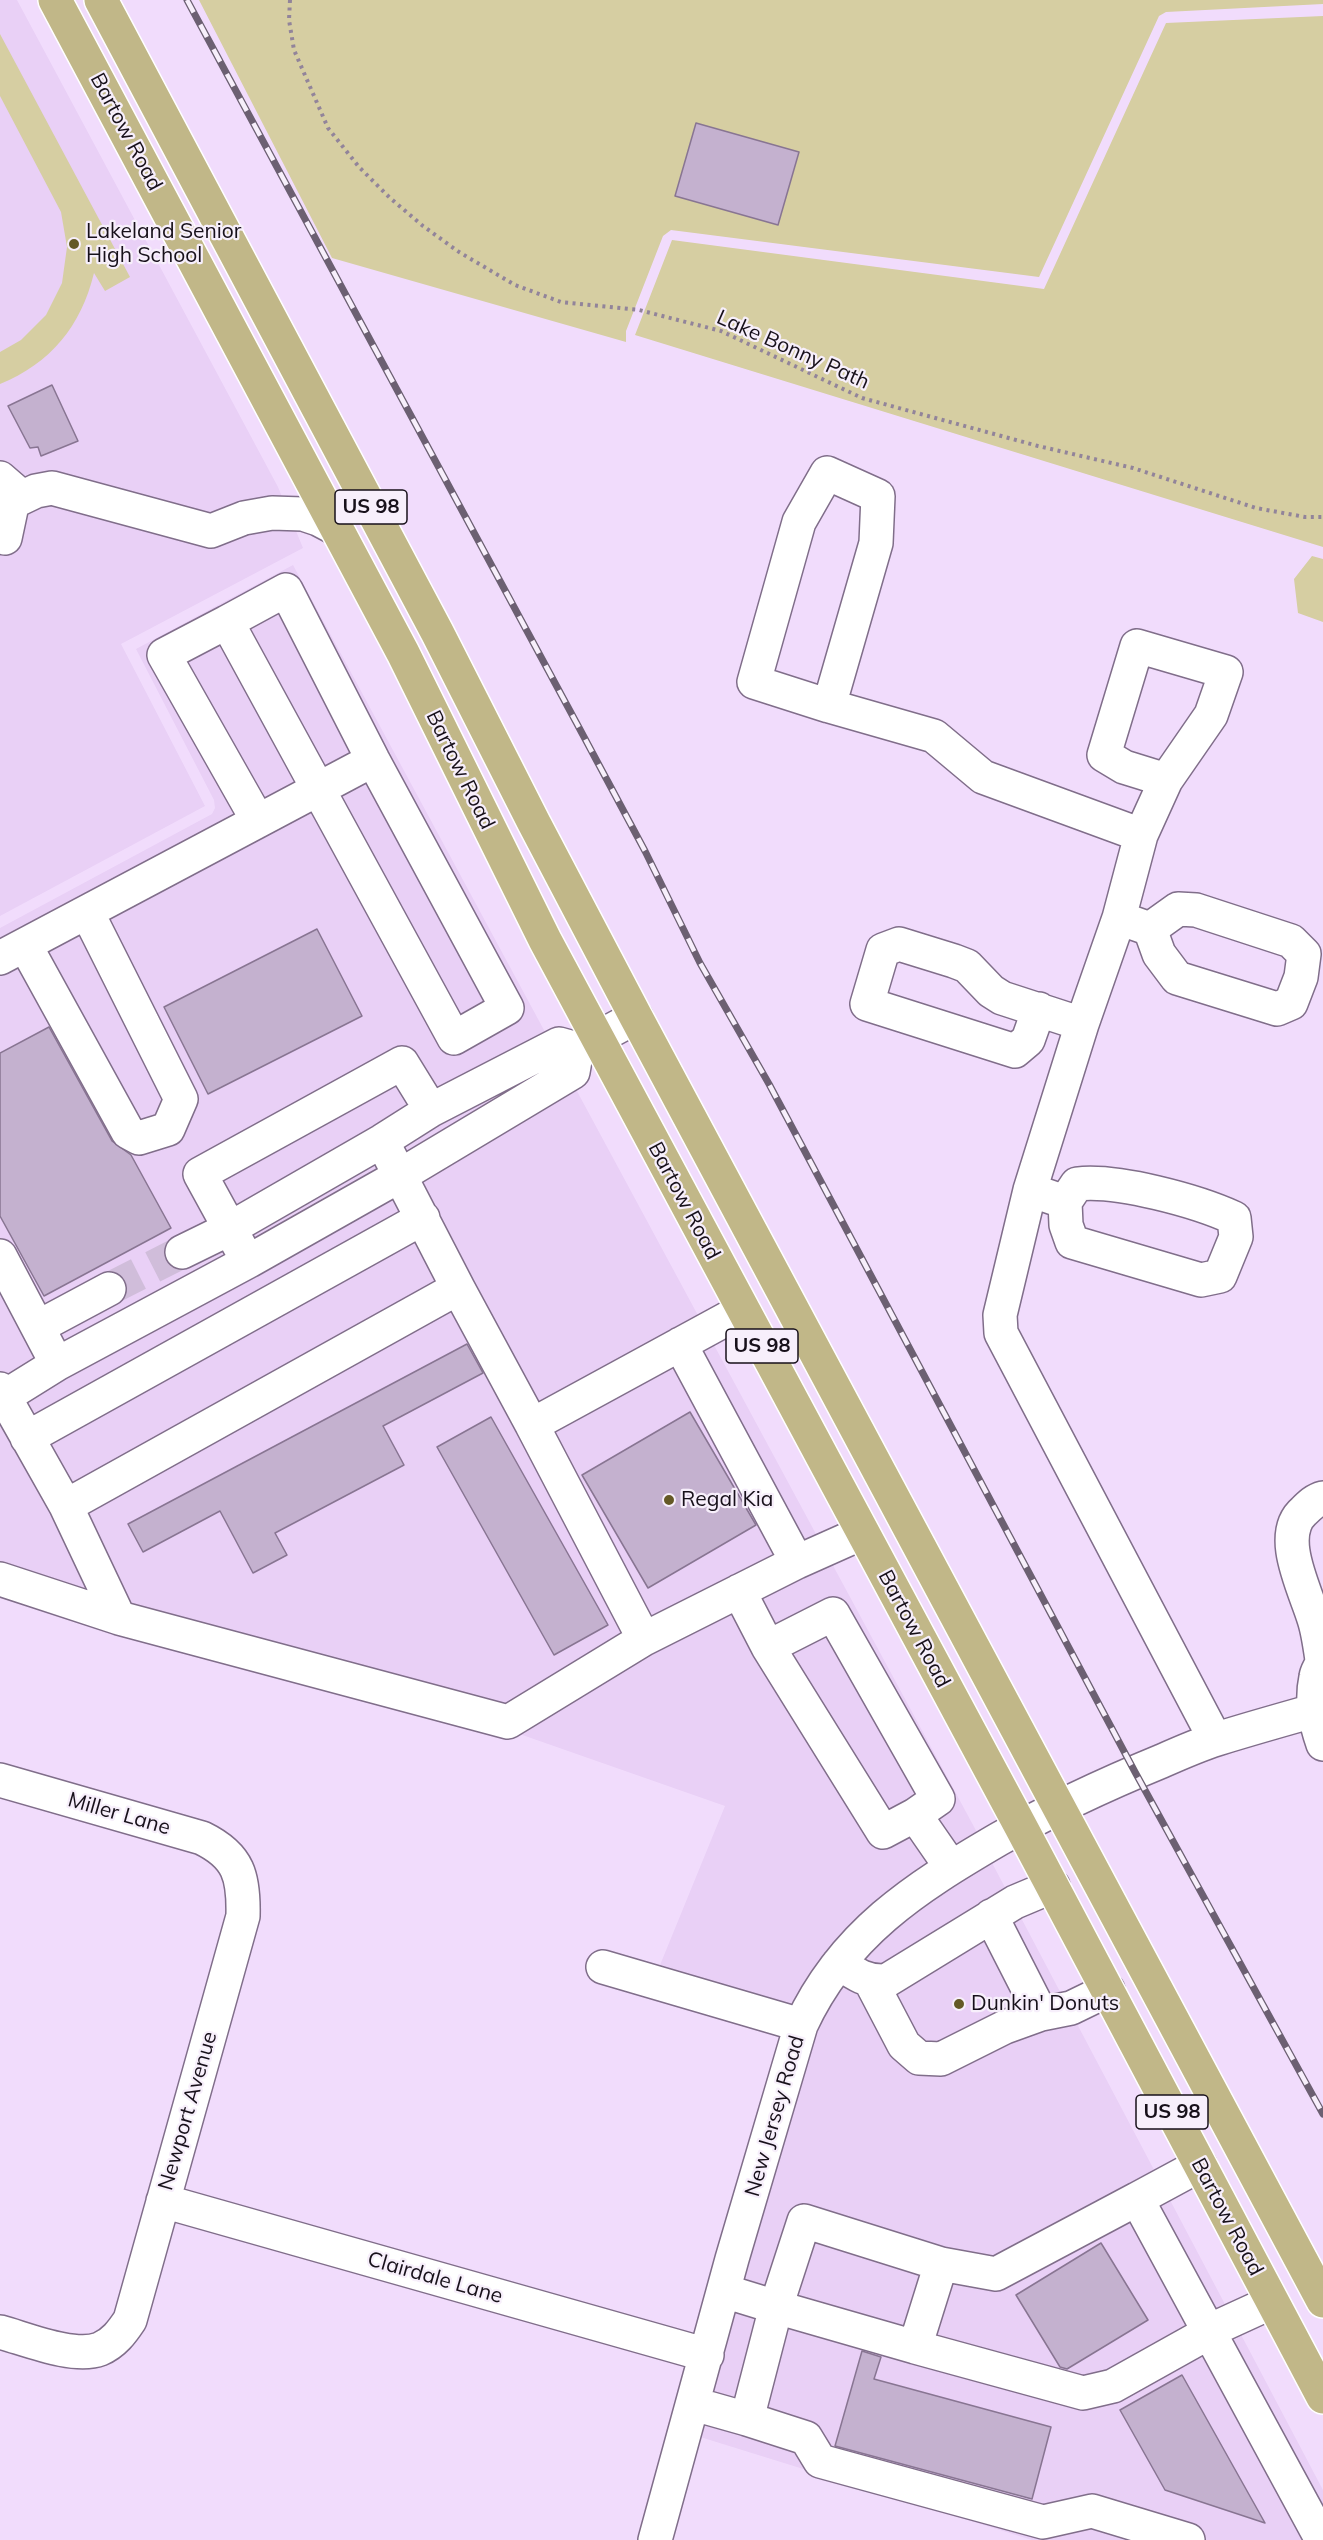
<!DOCTYPE html>
<html>
<head>
<meta charset="utf-8">
<style>
  body { margin:0 }
  canvas { display:block; background:#f1dcfc }
</style>
</head>
<body>
<canvas width="1323" height="2540"></canvas>
<script>
const context = document.querySelector('canvas').getContext('2d');
context.lineJoin = 'round';
function paint(path, color) {
  context.fillStyle = color;
  context.fill(path, 'evenodd');
}
function stroke(path, color, width, dash) {
  context.strokeStyle = color;
  context.lineWidth = width;
  context.lineCap = dash ? 'butt' : 'round';
  context.setLineDash(dash || []);
  context.stroke(path);
}
function label(font, color, halo, rows, align = 'center') {
  context.font = font + ' Mulish,sans-serif';
  context.lineWidth = 4.5;
  context.setLineDash([]);
  context.textBaseline = 'middle';
  context.strokeStyle = halo;
  context.fillStyle = color;
  for (const [text, x, y, turn = 0] of rows) {
    context.save();
    context.translate(x, y);
    context.rotate((+turn || 0) * Math.PI / 180);
    context.textAlign = isNaN(turn) ? turn : align;
    if (halo) context.strokeText(text, 0, 0);
    context.fillText(text, 0, 0);
    context.restore();
  }
}
paint(new Path2D(`
  M0 0H17L278 487 303 548 121 644 205 806 0 916Z
  M293 565 979 1836 795 2010 658 1970 725 1806 414 1697 0 1588V928L212 814 215 808 214 800 136 649Z
  M990 1859 1323 2490V2540H1032L697 2436 822 2010 881 1934Z`), '#e9d0f6');
paint(new Path2D(`
  M199 0H1323V4L1166 12 1159 16 1039 277 671 230 663 236 626 331V342L332 258Z
  M1323 16V547L635 335 672 240 1044 289 1166 23Z
  M0 34 130 277 105 291 94 273C81 326 51 363 0 384V352L21 340 46 315 62 283 67 247 61 212 0 96Z
  M1312 556 1323 559V622L1298 613 1294 579Z`), '#d6cea2');
const building = new Path2D(`
  M696 123 799 152 778 225 675 196Z
  M52 385 78 441 41 456 38 447 30 448 8 406Z
  M317 929 362 1016 208 1094 164 1007Z
  M49 1027 112 1141 131 1155 171 1228 44 1296 0 1216V1053Z
  M467 1344 483 1373 383 1426 404 1465 275 1533 287 1555 253 1573 220 1511 143 1552 128 1524Z
  M690 1412 756 1525 648 1588 582 1475Z
  M491 1417 608 1625 554 1655 437 1447Z
  M1101 2243 1148 2320 1067 2369 1060 2367 1016 2295Z
  M862 2351 881 2357 874 2379 1051 2427 1032 2499 835 2446Z
  M1182 2375 1265 2523 1165 2490 1120 2410Z`);
paint(building, '#c4b1cf');
stroke(building, '#887592', 1.5);
stroke(new Path2D(`
  M109 1289 182 1252`), '#d0bdda', 33, [33, 16]);
const minor = new Path2D(`
  M827 473 878 496 876 543 829 706 754 682 799 522Z
  M0 478 15 491 5 538
  M13 502 36 491 52 488 211 531 244 518 272 513 303 514 318 519 337 529
  M227 622 286 590 373 760 507 1008 454 1038 227 622 164 655 258 821
  M1137 646 1226 672 1211 715 1166 780 1124 767 1104 755Z
  M829 706 934 736 983 777 1141 835
  M1166 780 1141 835 1119 918 1082 1024 1030 1190 1000 1315 1001 1333 1215 1739
  M1119 918 1150 929 1178 909 1196 910 1291 941 1304 954 1301 977 1291 1003 1277 1009 1177 978 1159 954 1150 929
  M25 945 128 1132 139 1138 168 1129 181 1099 87 912
  M0 958 373 760
  M1039 1009 1028 1040 1015 1051 867 1004 883 950 899 944 954 961 967 966 991 991 1002 998 1082 1024
  M1030 1190 1065 1202 1077 1184C1117 1179 1197 1201 1234 1218L1236 1237 1220 1276 1201 1280 1072 1242 1066 1225 1065 1202
  M240 1247 200 1174 402 1063 431 1110
  M182 1252 229 1229 382 1141 431 1110 559 1044 577 1049 636 1017
  M0 1256 57 1364 249 1261 401 1175 573 1072 577 1049
  M458 1288 532 1425 743 1310
  M38 1327 109 1289
  M680 1344 797 1562 862 1533
  M0 1389 66 1506 458 1288 382 1141
  M4 1397 57 1364
  M532 1425 644 1639 797 1562
  M27 1438 423 1218
  M1323 1498C1315 1500 1310 1505 1304 1511 1276 1535 1305 1589 1314 1619 1318 1631 1320 1646 1322 1660 1322 1666 1317 1670 1316 1677 1311 1701 1315 1721 1323 1744
  M66 1506 119 1618 508 1722 644 1639
  M0 1579 119 1618
  M739 1591 768 1647 833 1614 938 1799 915 1815 951 1867
  M768 1647 883 1832 915 1815
  M0 1780 202 1838C239 1856 244 1877 243 1916L130 2320C122 2332 114 2343 100 2349 74 2359 26 2339 0 2332
  M991 1916 1041 2014 1071 2008 1108 1990
  M839 1963C855 1974 866 1982 886 1981L1015 1902 1053 1886
  M603 1967 801 2025
  M871 1982 904 2045 919 2058 941 2059 1005 2027 1041 2014
  M1200 2165 1137 2199 1322 2540
  M163 2201 707 2355
  M941 2264 996 2274 1137 2199
  M724 2291 776 2307 804 2221 941 2264 915 2347 1083 2393 1113 2386 1224 2324 1272 2302
  M694 2404 747 2419 776 2307 915 2347
  M747 2419 806 2438 820 2461 1043 2522 1092 2511 1188 2540
  M655 2540 732 2259 801 2025C843 1934 915 1888 999 1839 1052 1809 1106 1784 1162 1761 1180 1753 1198 1745 1217 1739 1249 1729 1281 1720 1313 1711`);
const major = new Path2D(`
  M55 0 403 653 545 940 1021 1827 1323 2397
  M101 0 437 632 534 823 636 1017 1323 2301`);
stroke(minor, '#806e8a', 36);
stroke(major, '#fff', 36);
stroke(new Path2D(`
  M290 0 289 20 294 50 328 128 359 167 390 198 423 226 459 252 515 285 561 302 639 310 721 331 862 398 1038 446 1133 468 1256 508 1305 517H1323`), '#92849a', 4, [3, 4.5]);
stroke(minor, '#fff', 33);
stroke(major, '#c1b788', 33);
const rail = new Path2D(`
  M187 0 576 722 645 851 700 963 769 1084 1135 1772 1323 2114`);
stroke(rail, '#6c6072', 7);
stroke(rail, '#f7effb', 4.5, [14]);
for (const [x, y, r, color] of [
  [74,244,6,"#645926"],
  [669,1500,6,"#645926"],
  [959,2004,6,"#645926"]
]) {
  const dot = new Path2D();
  dot.arc(x, y, r, 0, 2 * Math.PI);
  context.fillStyle = color;
  context.fill(dot);
  stroke(dot, '#f7effb', 2);
}
for (const [x, y, w] of [
  [371,507,72],
  [762,1346,72],
  [1172,2112,72]
]) {
  const box = new Path2D();
  box.roundRect(x - w / 2, y - 17, w, 34, 4.5);
  context.fillStyle = '#f7effb';
  context.fill(box);
  stroke(box, '#17101a', 1.5);
}
label('bold 20px', '#17101a', null, [
  ["US 98",371,507],
  ["US 98",762,1346],
  ["US 98",1172,2112]
]);
label('21px', '#17101a', '#f7effb', [
  ["Bartow Road",126,132,62],
  ["Lake Bonny Path",793,350,24],
  ["Bartow Road",460,770,64],
  ["Bartow Road",684,1201,62],
  ["Bartow Road",914,1629,62],
  ["Miller Lane",119,1814,16],
  ["Newport Avenue",188,2111,-74],
  ["New Jersey Road",775,2116,-74],
  ["Bartow Road",1227,2217,62],
  ["Clairdale Lane",435,2278,16]
]);
label('21px', '#17101a', '#f7effb', [
  ["Lakeland Senior",86,232],
  ["High School",86,256],
  ["Regal Kia",681,1500],
  ["Dunkin' Donuts",971,2004]
], 'left');
</script>
</body>
</html>
